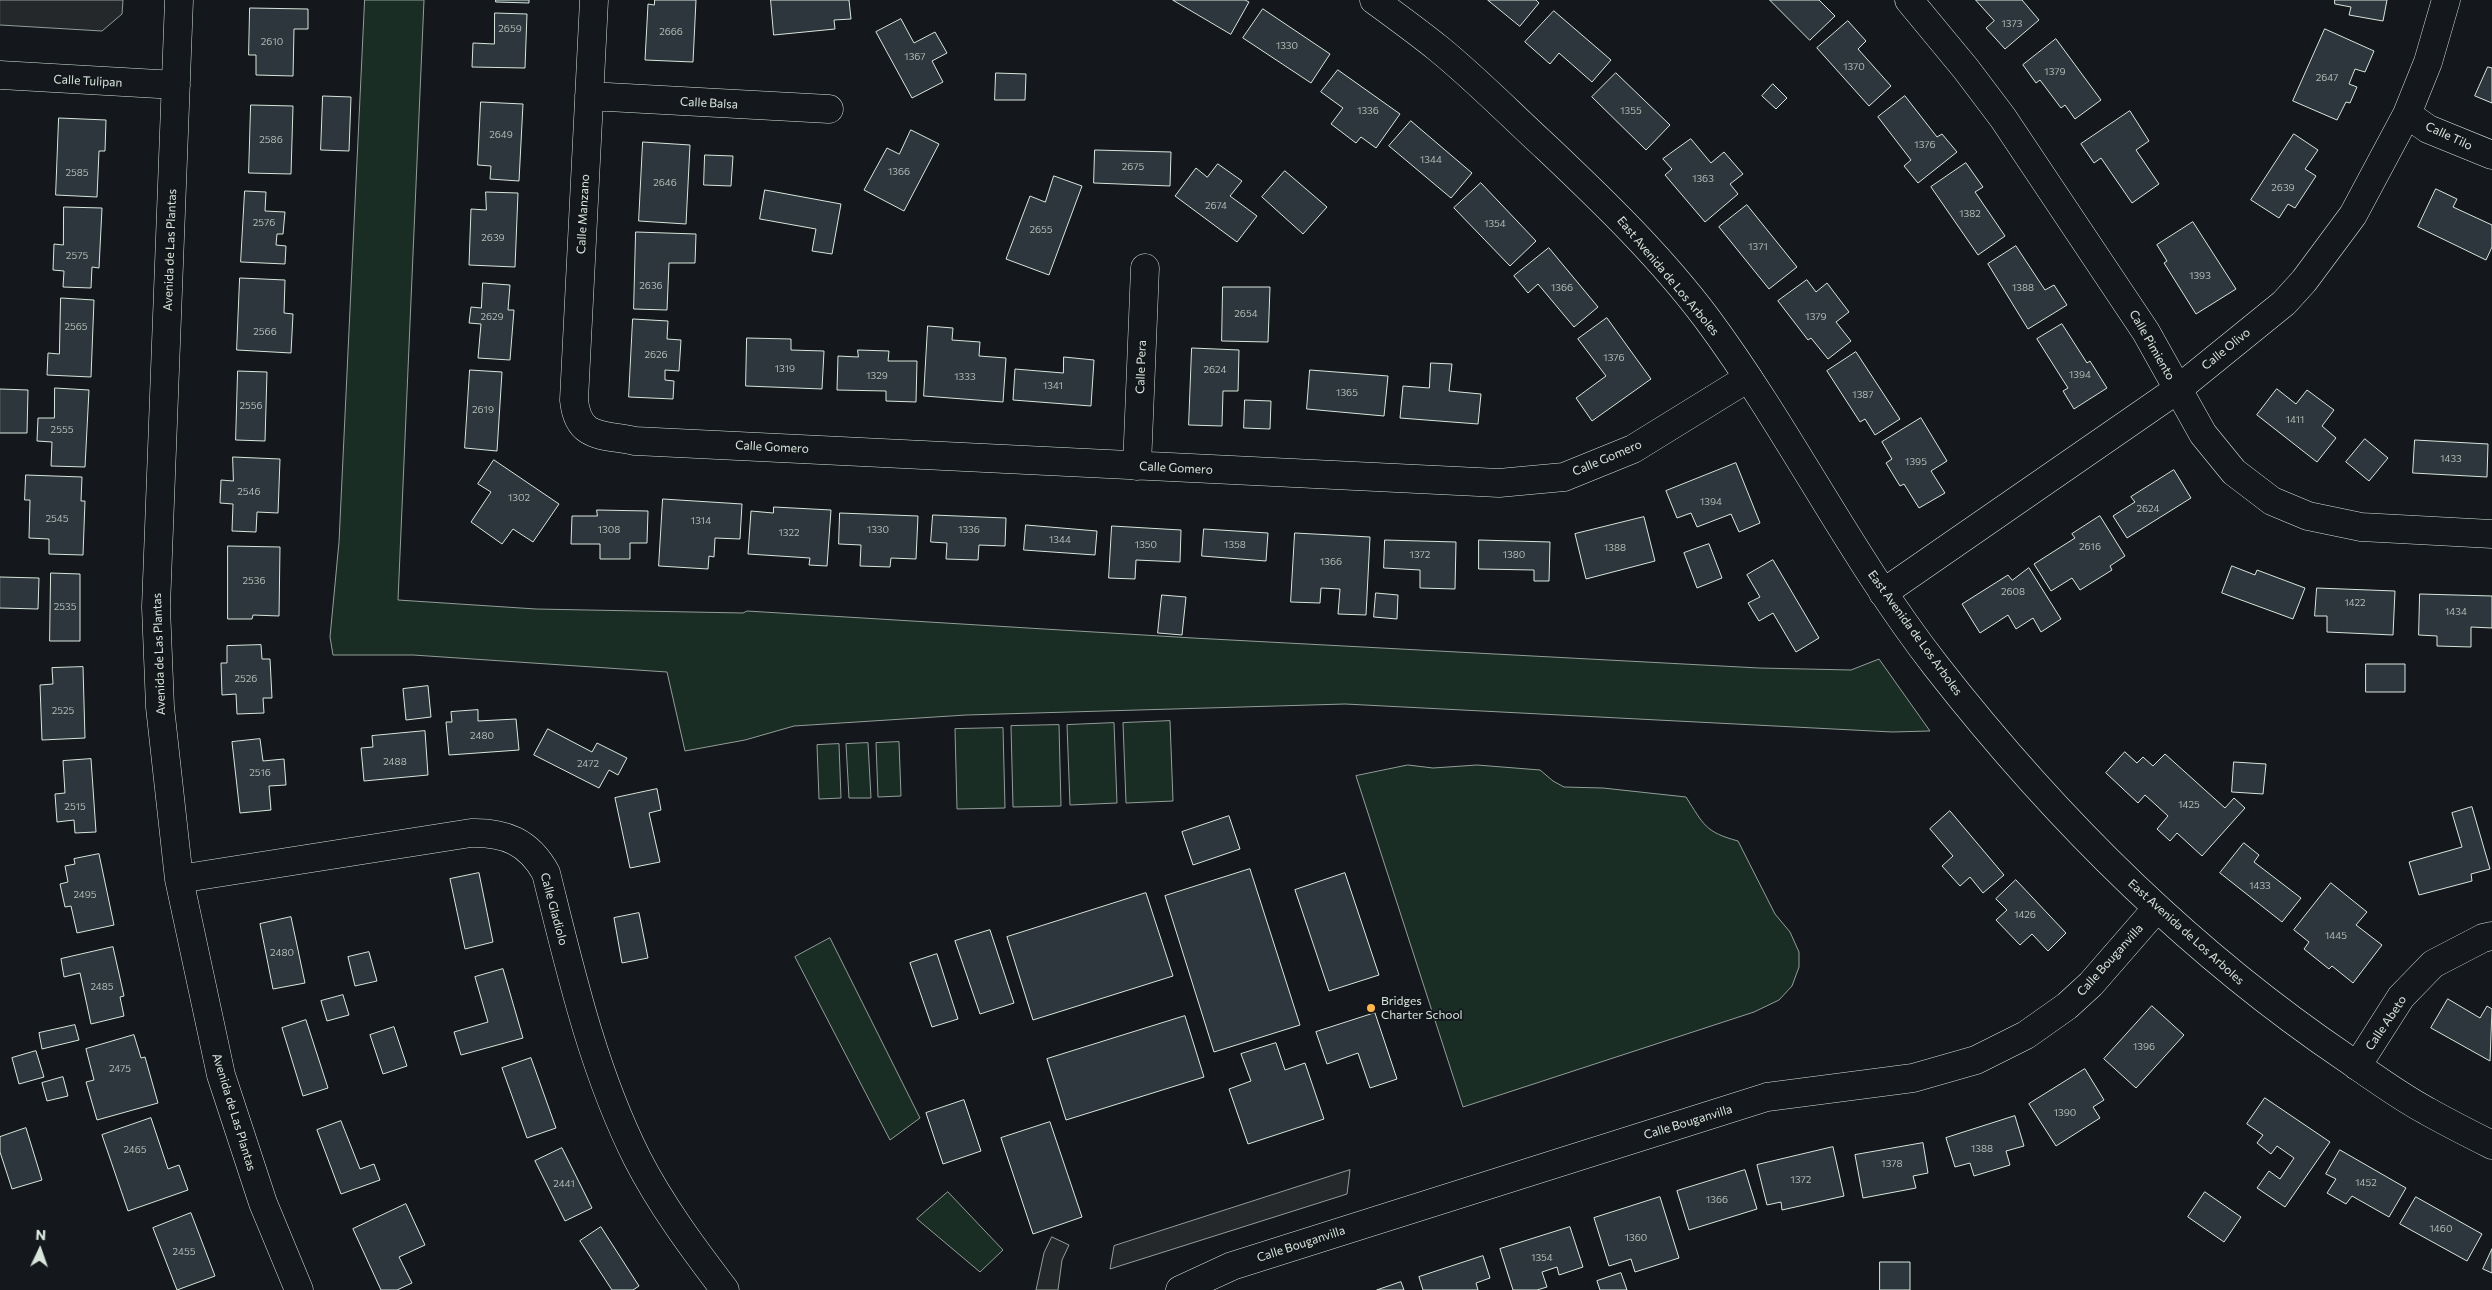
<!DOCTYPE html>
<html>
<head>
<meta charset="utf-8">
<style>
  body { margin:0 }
  #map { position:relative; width:2492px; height:1290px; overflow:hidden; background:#14181c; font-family:Commissioner,sans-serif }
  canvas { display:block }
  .north { position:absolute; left:15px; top:1225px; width:50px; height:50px; -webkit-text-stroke:4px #14181c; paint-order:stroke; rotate:3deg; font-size:14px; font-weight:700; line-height:20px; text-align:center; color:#d8e6dc }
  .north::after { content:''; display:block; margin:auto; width:18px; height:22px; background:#d8e6dc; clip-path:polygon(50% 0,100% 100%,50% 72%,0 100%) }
</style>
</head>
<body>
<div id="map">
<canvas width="2492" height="1290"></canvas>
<div class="north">N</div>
</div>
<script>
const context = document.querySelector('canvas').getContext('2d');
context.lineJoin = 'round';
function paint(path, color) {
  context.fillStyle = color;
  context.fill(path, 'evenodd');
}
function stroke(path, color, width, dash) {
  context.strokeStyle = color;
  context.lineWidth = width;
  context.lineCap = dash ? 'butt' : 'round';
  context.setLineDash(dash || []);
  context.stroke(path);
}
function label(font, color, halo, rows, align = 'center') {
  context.font = font + ' Commissioner,sans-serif';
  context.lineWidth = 4;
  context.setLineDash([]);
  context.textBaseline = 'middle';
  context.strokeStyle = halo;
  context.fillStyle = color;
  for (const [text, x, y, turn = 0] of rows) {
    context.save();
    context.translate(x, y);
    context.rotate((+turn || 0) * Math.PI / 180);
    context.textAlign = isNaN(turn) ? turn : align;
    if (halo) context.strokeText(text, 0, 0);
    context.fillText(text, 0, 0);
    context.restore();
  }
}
const green = new Path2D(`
  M365 0H424L398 600 536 609 743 613 747 611 1193 638 1759 668 1851 670 1879 659 1930 731 1892 732 1345 704 966 715 794 726 745 740 685 751 667 672 413 655H333L330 637 339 542Z
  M1170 721 1173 801 1126 803 1123 723Z
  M1114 723 1117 803 1070 805 1067 725Z
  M1059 725 1061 806 1013 807 1011 726Z
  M1003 728 1005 808 957 809 955 729Z
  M899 742 901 796 878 797 876 743Z
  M868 743 871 798H849L846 744Z
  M839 744 841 798 819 799 817 745Z
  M1408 765 1433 768 1477 765 1540 770 1553 781 1564 787 1603 788 1686 797C1704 825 1705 832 1738 841L1775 914 1790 932 1799 952V967L1792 986 1779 1000 1754 1012 1463 1107 1356 776Z
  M830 938 920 1118 890 1140 795 957Z
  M948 1192 1003 1250 980 1272 917 1219Z`);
paint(green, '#1a2d24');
stroke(green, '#939e99', 1);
const parking = new Path2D(`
  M0 0H123L122 14 102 31 0 25Z
  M1350 1170 1347 1194 1110 1269 1114 1246Z
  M1052 1237 1069 1245 1062 1260 1058 1290H1036L1044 1253Z`);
paint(parking, '#24282b');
stroke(parking, '#939e99', 1);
const building = new Path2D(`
  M496 0H529V3L496 2Z
  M655 0H696L693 62 645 60 648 4 654 5Z
  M771 0H849L851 19 834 20 835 29 774 35Z
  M1173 0H1245L1249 2 1231 34Z
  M1488 0H1536L1539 3 1520 26Z
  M1770 0H1819L1835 16 1810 40Z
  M1976 0H2022L2039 20 2005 49 1986 28 1994 21Z
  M2335 0H2387L2383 21 2349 15 2351 7 2335 4Z
  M250 8 308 9V29H294L293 76 256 75V55H249Z
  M1263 9 1330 54 1311 83 1243 38Z
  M1554 11 1611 60 1592 82 1559 53 1550 64 1525 42Z
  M495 13 527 14 525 68 472 67 473 43 494 44Z
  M901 19 914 43 935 32 947 53 932 61 943 82 912 98 876 32Z
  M1848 21 1866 41 1858 49 1891 86 1869 106 1817 48Z
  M2325 29 2374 51 2365 72 2355 69 2349 84 2357 87 2350 103 2346 102 2337 120 2293 101Z
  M2056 39 2101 100 2075 119 2065 105 2061 108 2040 80 2036 83 2023 65Z
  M2488 67 2492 68V103L2475 96Z
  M1338 70 1400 114 1376 148 1361 137 1356 143 1331 124 1343 108 1321 92Z
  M996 73 1026 74 1025 100H995Z
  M1616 73 1670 125 1646 150 1592 97Z
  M1773 84 1787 98 1776 109 1762 96Z
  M323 96 351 97 349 151 321 150Z
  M1905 96 1937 137 1942 134 1957 152 1918 183 1904 166 1911 160 1878 117Z
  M481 102 523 104 519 181 490 179 491 166 478 165Z
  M251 105 293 106 291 174 249 173Z
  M2130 111 2149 141 2136 150 2159 184 2132 203 2101 158 2094 163 2081 144Z
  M59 118 106 120 105 151H99L97 197 56 195Z
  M1411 121 1472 173 1451 198 1389 146Z
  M911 130 939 144 904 211 864 190 887 148 899 154Z
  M2294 134 2318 150 2305 169 2316 176 2295 208 2288 204 2279 218 2251 200Z
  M1691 139 1711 163 1724 152 1743 174 1730 184 1738 194 1705 222 1665 175 1672 169 1663 159Z
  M643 142 690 145 686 224 639 221Z
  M1095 150 1171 152 1170 186 1094 183Z
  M705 155 733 156 731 186 704 185Z
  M1966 163 1983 187 1975 192 2005 236 1978 255 1931 187Z
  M1218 164 1242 181 1230 196 1257 216 1237 242 1175 196 1196 168 1207 177Z
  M1285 171 1327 207 1303 234 1262 197Z
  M1054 176 1082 186 1049 275 1006 259 1030 196 1045 202Z
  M1481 183 1536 241 1510 266 1454 208Z
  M2436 189 2457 199 2453 207 2492 225V247L2486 260 2418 227Z
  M765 190 841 204 832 254 812 251 816 229 760 219Z
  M245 191 266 192 265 211 285 212 283 234H277L276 245 286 246 285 264 241 262Z
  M486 192 518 193 515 267 469 265 471 209 486 210Z
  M1747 205 1797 267 1769 289 1719 227Z
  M64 207 102 208 99 268 92 267 91 288 63 287 64 271 53 270 54 244 63 245Z
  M2193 222 2236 289 2196 314 2164 263 2167 261 2157 245Z
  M636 232 696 234 695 263H669L667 310 634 309Z
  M2016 246 2045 290 2054 285 2067 305 2028 329 1988 264Z
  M1549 248 1598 307 1574 327 1538 284 1528 293 1514 276Z
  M240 278 285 280 284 313 293 314 291 353 237 350Z
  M1807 280 1816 292 1827 283 1849 312 1836 322 1851 341 1828 359 1811 338 1808 340 1778 301Z
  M483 283 510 285 508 310H514L510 360 478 358 481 324 469 323 471 307 481 308Z
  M1223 287H1270L1268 342 1222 341Z
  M61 298 94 300 91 377 47 375 48 353 59 354Z
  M1607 318 1651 379 1592 421 1576 398 1606 376 1578 339Z
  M633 319 668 321 667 339 681 340 679 371 665 370V380L674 381 673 399 629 397Z
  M2062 324 2087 363 2090 361 2107 388 2074 409 2063 391 2068 388 2037 339Z
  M928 326 953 328 952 340 980 342 979 356 1006 358 1003 402 924 396Z
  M747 338 791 339V350L824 351 822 389 746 386Z
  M1192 348 1239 350 1238 391H1223L1222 426 1189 425Z
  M858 350 889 351 888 361H917L916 402 886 401V391L837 390 838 356 858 357Z
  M1856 352 1900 419 1875 435 1865 419 1860 422 1827 371Z
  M1064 357 1094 360 1091 406 1013 400 1015 369 1063 373Z
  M1431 363 1452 364 1449 391 1481 394 1478 424 1400 418 1403 386 1429 388Z
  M470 370 502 372 497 451 465 448Z
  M1310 370 1388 376 1384 416 1307 409Z
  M238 371 267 372 265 441 236 440Z
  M55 388 89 390 85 467 51 466 52 442 37 441 38 418H54Z
  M0 389 28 390 27 433H0Z
  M2277 389 2296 404 2307 390 2334 410 2322 426 2336 438 2317 462 2257 415Z
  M1245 400 1271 401 1270 429 1244 428Z
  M1921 418 1947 461 1931 471 1945 493 1919 508 1904 484 1900 486 1886 463 1892 459 1882 442Z
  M2365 439 2388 458 2369 481 2346 462Z
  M2415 440 2488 444 2487 477 2413 473Z
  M233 457 280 459 278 513 257 512 256 532 232 531 233 504 220 503 221 480 233 481Z
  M494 460 559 504 533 542 513 529 502 544 471 522 491 492 478 484Z
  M1736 463 1760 523 1739 532 1731 514 1697 527 1691 513 1677 518 1666 491Z
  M2174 470 2191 498 2127 538 2113 516 2135 502 2131 497Z
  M26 475 82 477 81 501H85L83 555 49 554V539L29 538 30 500H25Z
  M663 499 742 504 740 539 715 538 714 557 709 556 708 569 659 566Z
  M774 507 831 510 827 566 809 565 810 558 748 554 751 511 773 513Z
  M597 510 648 511 647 543H630V559H600V544H571L572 516H597Z
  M840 513 918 516 916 559 891 558 890 567 860 566 861 545 839 544Z
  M933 515 1006 518 1005 546 979 545 978 560 946 559 947 543 931 542Z
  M2100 516 2125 556 2110 566 2112 570 2080 590 2072 578 2051 591 2034 564 2075 538 2072 534Z
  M1644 517 1655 561 1586 579 1575 534Z
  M1026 525 1097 531 1095 555 1024 550Z
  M1112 526 1181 530 1180 562 1136 560 1135 579 1109 578Z
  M1204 529 1268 533 1266 561 1202 556Z
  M1295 533 1370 537 1366 615 1338 614 1340 589 1321 588 1320 603 1291 602Z
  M1385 540 1456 542 1455 589 1420 588V570L1384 568Z
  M1479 540 1550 542 1549 581H1534V570L1479 569Z
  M1709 544 1722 578 1697 588 1684 553Z
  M228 546 280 547 279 616 253 615 252 619H228Z
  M1773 560 1819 638 1796 652 1773 613 1759 621 1748 603 1760 597 1747 575Z
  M2232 566 2255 575 2257 570 2305 588 2293 619 2222 593Z
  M2029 568 2061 619 2041 632 2033 618 2016 629 2008 615 1980 633 1962 604 2008 575 2012 580Z
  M51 573 80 574V641H50Z
  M0 577 39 578 38 609 0 608Z
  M2317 588 2395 591 2393 635 2327 632V616H2315Z
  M1376 593 1398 595 1397 619 1374 617Z
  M2420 594 2492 596V628L2471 627V647L2437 646V636L2419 635Z
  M1162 595 1186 597 1182 635 1158 633Z
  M261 645 262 659H270L272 698H263L264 713 237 714 236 694 222 695 221 663H227V646Z
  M2366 664H2405V692H2366Z
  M83 667 85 738 42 740 40 685 53 684 52 668Z
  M428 686 431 717 406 720 403 689Z
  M478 710V721L516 719 519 750 449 755 446 722H452L451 712Z
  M548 729 592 752 597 743 627 758 618 775 609 770 599 788 534 755Z
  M425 731 428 775 364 781 361 748 373 747 372 736Z
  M260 739 263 761 284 759 286 785 269 786 271 810 240 813 232 742Z
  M2125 752 2137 763 2143 757 2153 766 2165 754 2225 808 2234 798 2245 808 2202 856 2177 833 2170 841 2157 829 2168 816 2145 795 2138 803 2106 773Z
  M91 759 96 832 75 833 74 820 57 822 55 794 65 793 63 761Z
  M2234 762 2266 764 2263 794 2232 792Z
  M657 789 661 810 649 813 660 862 630 868 615 798Z
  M2472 807 2490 869 2471 874 2472 881 2419 895 2409 862 2462 847 2452 813Z
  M1950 811 2004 875 1983 893 1970 877 1960 886 1942 866 1953 856 1930 829Z
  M1229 816 1240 849 1193 865 1182 832Z
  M2244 843 2259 855 2254 862 2301 898 2282 922 2220 873Z
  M99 854 114 925 77 933 71 906 65 907 60 884 68 882 65 866 75 864 74 859Z
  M1250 869 1300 1025 1214 1052 1165 896Z
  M479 873 493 942 465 949 450 879Z
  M1345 873 1379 975 1329 991 1295 890Z
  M2016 880 2066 933 2048 951 2032 934 2020 945 1996 920 2007 910 1996 899Z
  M2331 883 2367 912 2356 925 2382 945 2353 983 2332 966 2329 969 2304 949 2309 942 2294 930Z
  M1146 893 1173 976 1033 1020 1007 937Z
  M639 913 648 958 622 963 614 918Z
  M291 917 305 983 273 989 260 924Z
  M990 930 1014 1003 980 1014 955 941Z
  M113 947 124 996 120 997 124 1016 91 1024 80 973 64 977 61 959Z
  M369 952 377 981 355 986 348 957Z
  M937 954 958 1019 932 1027 910 963Z
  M503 969 523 1038 461 1055 454 1032 488 1022 475 977Z
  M343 995 349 1015 327 1021 321 1001Z
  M2448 999 2480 1018 2487 1006 2492 1009 2490 1061 2431 1028Z
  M2152 1006 2184 1035 2136 1088 2104 1059Z
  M1375 1013 1397 1079 1370 1088 1358 1053 1327 1064 1316 1032Z
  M1185 1016 1204 1077 1066 1120 1047 1059Z
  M306 1020 328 1088 303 1096 282 1028Z
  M75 1025 79 1040 42 1049 39 1033Z
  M394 1027 407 1066 383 1074 370 1035Z
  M134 1035 141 1058 145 1057 158 1103 97 1120 86 1082 94 1080 86 1049Z
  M1276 1043 1285 1070 1305 1063 1324 1119 1248 1144 1229 1089 1251 1081 1241 1054Z
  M36 1051 44 1077 19 1084 12 1058Z
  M531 1058 556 1128 527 1138 502 1068Z
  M2085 1069 2104 1100 2093 1107 2100 1118 2056 1146 2029 1104Z
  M63 1077 68 1096 47 1101 42 1083Z
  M2265 1098 2330 1142 2285 1207 2257 1188 2269 1171 2280 1179 2294 1158 2277 1146 2271 1154 2257 1143 2263 1135 2247 1124Z
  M964 1100 981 1151 943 1164 926 1113Z
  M2015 1116 2024 1146 2006 1151 2010 1165 1974 1176 1970 1163 1955 1167 1946 1138Z
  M151 1118 168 1169 179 1165 188 1190 128 1211 102 1135Z
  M341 1121 360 1169 374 1164 380 1180 341 1194 317 1130Z
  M1050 1122 1082 1217 1033 1234 1001 1138Z
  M26 1128 42 1180 12 1189 0 1152V1137Z
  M1923 1143 1928 1173 1913 1176 1916 1188 1863 1198 1855 1155Z
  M1833 1147 1844 1196 1782 1210 1781 1202 1767 1205 1757 1165Z
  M562 1148 592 1208 565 1221 535 1161Z
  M2340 1150 2406 1188 2389 1217 2352 1196 2346 1204 2327 1193 2336 1179 2326 1174Z
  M1745 1170 1757 1209 1689 1230 1677 1191Z
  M2205 1192 2241 1217 2224 1242 2188 1217Z
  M1660 1197 1679 1258 1635 1272 1631 1259 1609 1266 1594 1218Z
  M2416 1197 2482 1234 2467 1261 2400 1224Z
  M406 1204 425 1245 399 1257 412 1283 397 1290H381L353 1229Z
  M191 1213 215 1276 177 1290 153 1228Z
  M601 1227 639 1286 633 1290H612L580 1241Z
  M1570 1227 1583 1267 1559 1275 1557 1267 1542 1272 1547 1287 1537 1290H1513L1500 1249Z
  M2492 1249V1273L2483 1269Z
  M1483 1256 1490 1278 1476 1283 1478 1290H1423L1419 1277Z
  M1880 1262H1910V1290H1880Z
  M1621 1273 1627 1290H1600L1597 1281Z
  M1401 1282 1404 1290H1377Z`);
paint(building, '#2c363c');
stroke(building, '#d8e6dc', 1);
const minor = new Path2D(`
  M179 0 156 607 160 707 179 879 221 1075 263 1203 299 1290
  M594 0 574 400C578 440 603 434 635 441L1499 483 1564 477 1633 449 1748 378
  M1909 0 1966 69 2003 118 2146 332 2203 434 2234 472 2272 501 2308 516 2361 527 2492 534
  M0 75 176 85
  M589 96 829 109
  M2407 114 2428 129 2492 155
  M1137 466 1145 268
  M1883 593 2178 389 2284 303 2304 281 2353 215 2407 114 2428 62 2446 0
  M179 879 471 833C505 832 529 842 546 873 570 969 592 1068 637 1158 661 1205 693 1248 725 1290
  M2357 1066 2401 997 2433 964 2483 938 2492 936
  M1180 1290 1232 1266 1767 1097 1913 1078 1976 1060 2026 1035 2067 1006 2091 984 2157 908`);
const major = new Path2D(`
  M1374 0C1396 16 1418 32 1439 49 1477 80 1511 115 1547 148 1604 202 1661 257 1708 320 1790 431 1851 557 1936 666 2053 816 2188 951 2346 1058 2372 1076 2399 1096 2427 1111 2448 1123 2470 1134 2492 1145`);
stroke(minor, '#d8e6dc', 29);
stroke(major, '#d8e6dc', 29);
stroke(minor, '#14181c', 28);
stroke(major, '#14181c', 28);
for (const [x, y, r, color] of [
  [1371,1008,5,"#ffb74d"]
]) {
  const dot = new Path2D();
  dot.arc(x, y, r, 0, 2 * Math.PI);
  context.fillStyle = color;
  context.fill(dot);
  stroke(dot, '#14181c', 2);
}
label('10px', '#adbab4', null, [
  ["1373",2012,24],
  ["2659",510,29],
  ["2666",671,32],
  ["2610",272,42],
  ["1330",1287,46],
  ["1367",915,57],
  ["1370",1854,67],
  ["1379",2055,72],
  ["2647",2327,78],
  ["1336",1368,111],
  ["1355",1631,111],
  ["2649",501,135],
  ["2586",271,140],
  ["1376",1925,145],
  ["1344",1431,160],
  ["2675",1133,167],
  ["1366",899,172],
  ["2585",77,173],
  ["1363",1703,179],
  ["2646",665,183],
  ["2639",2283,188],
  ["2674",1216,206],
  ["1382",1970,214],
  ["2576",264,223],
  ["1354",1495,224],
  ["2655",1041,230],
  ["2639",493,238],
  ["1371",1758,247],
  ["2575",77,256],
  ["1393",2200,276],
  ["2636",651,286],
  ["1366",1562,288],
  ["1388",2023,288],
  ["2654",1246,314],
  ["2629",492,317],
  ["1379",1816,317],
  ["2565",76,327],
  ["2566",265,332],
  ["2626",656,355],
  ["1376",1614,358],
  ["1319",785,369],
  ["2624",1215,370],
  ["1394",2080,375],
  ["1329",877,376],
  ["1333",965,377],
  ["1341",1053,386],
  ["1365",1347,393],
  ["1387",1863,395],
  ["2556",251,406],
  ["2619",483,410],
  ["1411",2295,420],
  ["2555",62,430],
  ["1433",2451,459],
  ["1395",1916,462],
  ["2546",249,492],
  ["1302",519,498],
  ["1394",1711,502],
  ["2624",2148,509],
  ["2545",57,519],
  ["1314",701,521],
  ["1308",609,530],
  ["1330",878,530],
  ["1336",969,530],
  ["1322",789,533],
  ["1344",1060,540],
  ["1350",1146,545],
  ["1358",1235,545],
  ["2616",2090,547],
  ["1388",1615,548],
  ["1372",1420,555],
  ["1380",1514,555],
  ["1366",1331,562],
  ["2536",254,581],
  ["2608",2013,592],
  ["1422",2355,603],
  ["2535",65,607],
  ["1434",2456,612],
  ["2526",246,679],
  ["2525",63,711],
  ["2480",482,736],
  ["2488",395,762],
  ["2472",588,764],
  ["2516",260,773],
  ["1425",2189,805],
  ["2515",75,807],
  ["1433",2260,886],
  ["2495",85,895],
  ["1426",2025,915],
  ["1445",2336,936],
  ["2480",282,953],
  ["2485",102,987],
  ["1396",2144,1047],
  ["2475",120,1069],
  ["1390",2065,1113],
  ["1388",1982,1149],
  ["2465",135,1150],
  ["1378",1892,1164],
  ["1372",1801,1180],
  ["1452",2366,1183],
  ["2441",564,1184],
  ["1366",1717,1200],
  ["1460",2441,1229],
  ["1360",1636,1238],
  ["2455",184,1252],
  ["1354",1542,1258]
]);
label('12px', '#d8e6dc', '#14181c', [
  ["Calle Tulipan",88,81,3],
  ["Calle Balsa",709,103,3],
  ["Calle Tilo",2449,136,25],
  ["Calle Manzano",583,214,-87],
  ["Avenida de Las Plantas",170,250,-88],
  ["East Avenida de Los Arboles",1668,276,50],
  ["Calle Pimiento",2152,345,60],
  ["Calle Olivo",2226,349,-39],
  ["Calle Pera",1141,367,-88],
  ["Calle Gomero",772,447,3],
  ["Calle Gomero",1607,458,-23],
  ["Calle Gomero",1176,468,3],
  ["East Avenida de Los Arboles",1915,633,54],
  ["Avenida de Las Plantas",159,654,-92],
  ["Calle Gladiolo",554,909,75],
  ["East Avenida de Los Arboles",2186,932,42],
  ["Calle Bouganvilla",2110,960,-48],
  ["Calle Abeto",2386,1023,-56],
  ["Avenida de Las Plantas",234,1112,73],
  ["Calle Bouganvilla",1688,1122,-17],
  ["Calle Bouganvilla",1301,1244,-18]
]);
label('12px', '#d8e6dc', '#14181c', [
  ["Bridges",1381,1001],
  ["Charter School",1381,1015]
], 'left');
</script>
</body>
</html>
